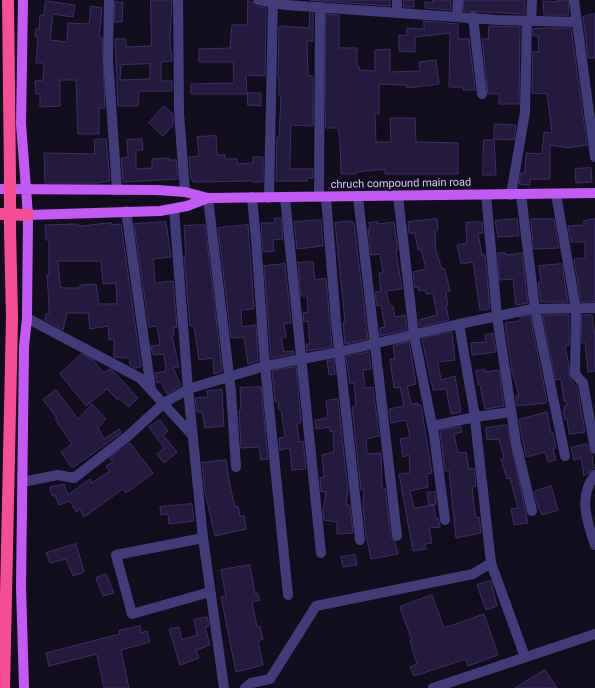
<!DOCTYPE html>
<html>
<head>
<meta charset="utf-8">
<style>
  body { margin:0 }
  canvas { display:block; background:#110d1d }
</style>
</head>
<body>
<canvas width="595" height="688"></canvas>
<script>
const context = document.querySelector('canvas').getContext('2d');
context.lineJoin = 'round';
function paint(path, color) {
  context.fillStyle = color;
  context.fill(path, 'evenodd');
}
function stroke(path, color, width, dash) {
  context.strokeStyle = color;
  context.lineWidth = width;
  context.lineCap = dash ? 'butt' : 'round';
  context.setLineDash(dash || []);
  context.stroke(path);
}
function label(font, color, halo, rows, align = 'center') {
  context.font = font + ' Roboto,sans-serif';
  context.lineWidth = 4;
  context.setLineDash([]);
  context.textBaseline = 'middle';
  context.strokeStyle = halo;
  context.fillStyle = color;
  for (const [text, x, y, turn = 0] of rows) {
    context.save();
    context.translate(x, y);
    context.rotate((+turn || 0) * Math.PI / 180);
    context.textAlign = isNaN(turn) ? turn : align;
    if (halo) context.strokeText(text, 0, 0);
    context.fillText(text, 0, 0);
    context.restore();
  }
}
const building = new Path2D(`
  M151 0H172L170 42 172 61 161 62V81H172V91H139L138 106H118L115 39H126V47L151 46ZM150 64V79L120 80 121 65Z
  M310 0H390V6L320 1Z
  M404 0H414V7H404Z
  M433 0H451V10L425 8V2L433 3Z
  M464 0H525V14L464 11Z
  M558 0H568L569 15H544L543 1 558 2Z
  M46 1 75 5 73 17 53 14 50 40 67 42 68 23 89 24 91 6 102 8 99 37 102 38 105 108H99V134H78L76 80H60V106L40 107V94H36L35 81 43 80 44 63H36L38 37H35L36 29H39L40 15 43 16Z
  M248 1 252 2 256 6 266 8 265 76 246 75 247 94H191V84L234 83 233 62H199V49L230 48 232 25H247Z
  M115 2H123L122 22H115Z
  M310 13H313V41H307L308 76H313V126L291 125 290 161V169H313V178H307V181H276L277 137H279L281 96H279V77H278L279 26 309 28Z
  M326 14 339 15V48H357V66H359V70L375 71V50L390 49V72L420 71 419 62 436 60 439 84 407 88 406 85 379 84V114H375L376 142H391L390 118H415L416 142 458 143V174H385V169L356 172V174H341L340 140 338 128H326Z
  M595 14V58H588L583 17Z
  M424 21 458 24V39H469L475 90H463V87H449L450 33 415 37V52L399 51V35L407 36V28L424 29Z
  M489 26 520 27 519 104H499V94H488L482 39H488Z
  M545 28H571L587 145 568 148 550 145V179H530V185L519 184 521 173H525L526 153 542 154 544 132 552 133 547 94 532 93 533 51 539 52 538 36H533V29Z
  M248 93H261V106L248 105Z
  M164 106 173 114V125L163 136 149 123Z
  M495 124 516 125 514 140 494 139Z
  M216 136 217 155H225V159H237V164L253 163V157H263V182H253V181L193 182V179H191L189 157 199 156 197 137Z
  M106 139 110 181 97 183H45L44 153 95 154 94 140Z
  M142 139 143 150H136V169L152 168V159L169 158V160H176L178 179 123 182 121 158 128 157 127 140Z
  M484 140H494L496 175H483Z
  M591 168 592 182 576 183 575 169Z
  M281 218 283 239 273 240 274 251 263 252 261 223H275L274 219Z
  M437 219 438 230 435 231 436 251 442 269 444 268 447 278 450 291 446 292 448 305 446 306 449 320 420 327 419 320 437 315 433 293 426 294 425 290 419 291 418 287 415 288 413 272 426 269 421 249 418 250 415 233H409L408 222Z
  M517 219 519 236 498 237 495 221Z
  M531 219H554L559 248 534 249Z
  M595 219V302H581L574 259 585 258V242H571L568 226 584 225V221Z
  M321 220 323 246 297 249 294 222Z
  M351 221 354 223 368 339 345 344 343 322H345L335 223Z
  M166 222 171 257 153 259 154 267 155 283 173 281 177 327 173 328 174 336H172L179 367 173 368 181 385 167 394 161 382 157 383 155 373 166 371 164 354 153 355 151 346 160 345 157 326 149 327 134 224Z
  M377 222V224L394 222 398 250 396 251 402 289 386 291 390 306H393L395 317 405 315 407 330 380 336V328L385 327 381 305 377 306 375 292 381 291 379 273H383L380 254 371 255 368 229 370 230 369 223Z
  M482 222 483 233H478L482 255 485 254 490 309 480 310 473 262 461 264 457 245 467 243 466 223Z
  M111 223V225L121 224 141 367 135 368 130 365 129 358 114 357V339L109 340 108 326 90 329 88 313H67L63 330 45 320 46 314H49V304L47 275H49V240H46L45 225 78 224 79 226ZM58 261H101L103 284 116 283 117 304H99L96 284 80 285V288H61Z
  M205 225 222 369 221 372 214 374 213 358 199 360 194 326H190L184 257H186L184 226Z
  M248 225 254 309 241 310 242 327 256 325 258 361 248 364 244 337 231 338 218 228Z
  M498 253H506V255L522 253 528 303 516 305 513 279 500 280Z
  M313 262 315 280 326 278 332 347 307 351 306 344H310L308 321 304 322 303 313 308 312 307 296H301L298 263Z
  M285 264 291 323 284 324 286 337 281 338 284 352 294 351V354L271 358 264 266Z
  M562 264 568 302H541L538 283 541 282 539 266Z
  M543 315H569V345L565 346 569 365V374L573 383 577 386 585 432 569 434 567 419 565 420 563 410H565L564 406H567L566 401H564L561 379 556 380Z
  M582 315H592L595 338V371L588 372 585 343H582Z
  M530 316 547 401 546 403 517 406 516 396 519 395 512 371 505 323 520 321V318Z
  M452 332 455 360 438 362V364L441 380 455 376 461 412 451 414 446 389 433 390 422 339Z
  M493 334 496 352 472 355 471 343 486 342 485 335Z
  M409 342 416 384 407 386 411 404 418 403V406L421 405 432 473 427 474 428 487 410 491 414 508 434 505 436 519 438 518 440 527 429 528 432 543 425 544 426 549 413 551 399 474 410 473 409 455 403 457 400 439 410 437 406 420 391 423 389 409 404 406 400 387 394 388 390 359H395L393 346Z
  M369 352 371 369 363 370 365 388 373 387 379 436 366 439 367 454 381 453 382 488H385L391 537 395 542 398 554 371 559 366 535 363 507 364 489 361 490 352 407 356 406 354 383 350 384 346 357Z
  M82 354 93 360 104 373 109 369 113 371 138 398 129 407 119 398 118 400 107 389 86 406 60 374Z
  M334 360 335 374 329 375 327 361Z
  M296 367 301 422 297 424 299 442 303 441 306 469 292 470 290 448 280 450 279 438 285 437 281 410H279L278 402H275L272 371Z
  M485 370V372L499 370 504 406 485 409 480 385H478L476 371Z
  M261 387 268 459 261 460 259 447 241 448 239 410 241 409 240 388Z
  M56 390 78 419 92 404 106 419 98 428 104 439 119 429 121 433 74 467H71L61 452 72 444 55 419 57 418 43 400Z
  M222 390 224 426 205 428 202 412H197L195 398 208 397 207 391Z
  M338 399 348 492 346 505H350L353 533 337 534V522L324 520 323 512 326 491 321 492 320 478 324 477 322 455 334 452 333 431 330 432V427L316 429 315 420 328 418 326 401Z
  M547 412 551 433H553L556 448 553 449 556 460 548 462 545 452 526 457 519 420Z
  M160 420 168 431 163 435 177 452 164 463 157 454 164 448 149 427Z
  M507 425 528 523 514 525 511 509 518 508 510 478 507 479 501 459 504 458 499 439 487 440 486 428Z
  M461 427 462 432 454 434 458 453 466 452 469 469 474 468 476 486 472 487 474 504 476 518 479 517 481 533 456 538 449 471H445L440 431Z
  M130 443 153 473 126 493 123 489 84 517 80 509 76 512 70 501 59 505 55 495 52 496 50 487 64 484 68 495 90 479 92 483 110 471 106 466 113 462 110 458Z
  M587 444 589 451 592 455 594 469 584 476 581 458 574 460 571 448Z
  M226 460 230 486 235 507 238 506 240 516H244L246 529 215 536 205 492 202 463Z
  M551 486 558 510 542 515 538 507 534 492Z
  M435 492 436 504 429 505 427 493Z
  M192 504 194 521 169 524 168 514 161 515 160 507Z
  M76 544 84 572 73 576 66 559 50 563 46 553Z
  M355 555 357 565 343 567 341 557Z
  M250 565 255 594 257 593 260 600 252 602 257 627 260 626 263 639 258 641 263 665 236 672 221 597 226 596 221 570Z
  M106 574 114 593 103 596 96 578Z
  M491 581 497 606 486 610 477 585Z
  M432 595 444 628 484 614 498 655 468 666 466 659 414 676 410 667 417 664 410 641H412L400 607Z
  M207 617 209 626 205 627 210 645 196 650 199 658 180 665 169 629 179 627 182 640 197 635 194 620Z
  M140 626 141 633 147 631 150 642 121 650 129 688H104L97 654 49 666 46 653 120 634 119 631Z
  M545 670 557 688H515Z`);
paint(building, '#231a3d');
stroke(building, '#3c2e67', 1);
stroke(new Path2D(`
  M109 0 108 59 117 190
  M178 0 179 113 185 192
  M258 0 286 5 498 20 577 22
  M397 0V13
  M574 0 595 157
  M457 17 458 0
  M473 17 482 94
  M531 21 532 0
  M556 194 576 309 575 374 583 383 595 449
  M486 195 497 316 516 443 532 511
  M511 195 525 112 527 21
  M521 195 535 309 565 456
  M398 196 414 335 434 435 445 520
  M252 197 256 240 265 366 288 595
  M319 197 320 7
  M326 197 336 322 360 540
  M358 197 397 536
  M208 198 231 392 236 467
  M269 198 273 0
  M285 198 321 553
  M174 209 188 389 203 538 224 688
  M126 211 151 390
  M27 318 140 378 193 436
  M433 426 475 417 511 412
  M595 475C578 496 587 522 595 545
  M22 482 58 475 74 478 128 436 164 403 188 389 265 366 339 352 459 324 532 309 595 308
  M203 538 116 555 132 614 210 592
  M491 563 525 657
  M245 688 251 683 270 679 316 606 473 574 491 563 474 411 459 324
  M433 688 595 634`), '#413b79', 10);
stroke(new Path2D(`
  M23 0 21 124 28 215 27 318 24 347 21 586 24 688
  M0 189 157 190 185 192 208 198
  M28 215 160 211 187 206 208 198 595 193`), '#c45af5', 10);
stroke(new Path2D(`
  M8 0 10 178
  M0 214 28 215
  M4 688 12 317 10 230`), '#f54e95', 12);
stroke(new Path2D(`
  M10 178V230`), '#f54e95', 12);
label('11px', '#d4ccfc', '#110d1d', [
  ["chruch compound main road",401,184,-1]
]);
</script>
</body>
</html>
